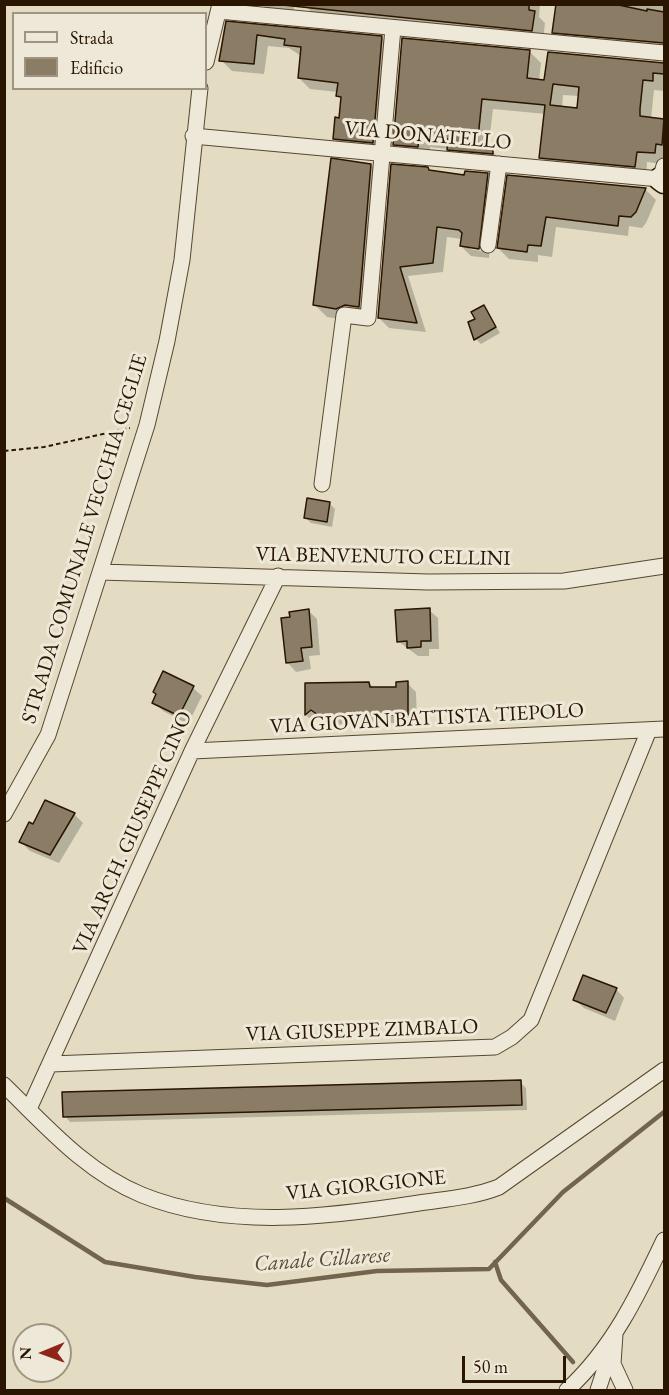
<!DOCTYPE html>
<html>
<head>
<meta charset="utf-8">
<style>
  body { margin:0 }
  #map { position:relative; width:669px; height:1395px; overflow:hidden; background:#e3dcc2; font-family:"EB Garamond",serif }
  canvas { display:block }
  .frame { position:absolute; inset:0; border:6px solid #291500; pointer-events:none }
  .legend { position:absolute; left:12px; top:12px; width:195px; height:78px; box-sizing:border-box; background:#ede8d7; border:2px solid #9f9481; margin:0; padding:8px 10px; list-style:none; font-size:18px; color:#291500 }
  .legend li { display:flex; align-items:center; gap:12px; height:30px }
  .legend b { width:30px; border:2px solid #9f9481 }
  .north { position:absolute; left:12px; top:1323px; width:60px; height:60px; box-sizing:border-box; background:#ede8d7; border:2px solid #9f9481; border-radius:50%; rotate:269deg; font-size:16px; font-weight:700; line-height:24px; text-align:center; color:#291500 }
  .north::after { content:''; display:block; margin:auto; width:21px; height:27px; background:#8f2418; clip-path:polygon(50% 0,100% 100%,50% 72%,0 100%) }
  .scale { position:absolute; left:462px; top:1356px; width:104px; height:27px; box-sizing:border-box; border:3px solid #291500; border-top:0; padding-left:8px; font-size:18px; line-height:21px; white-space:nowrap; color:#291500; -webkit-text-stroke:4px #ede8d7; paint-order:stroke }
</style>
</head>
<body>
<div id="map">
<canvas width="669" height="1395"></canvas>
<div class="frame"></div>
<ul class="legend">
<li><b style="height:8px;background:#ede8d7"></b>Strada</li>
<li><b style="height:16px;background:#8a7c65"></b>Edificio</li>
</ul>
<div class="north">N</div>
<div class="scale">50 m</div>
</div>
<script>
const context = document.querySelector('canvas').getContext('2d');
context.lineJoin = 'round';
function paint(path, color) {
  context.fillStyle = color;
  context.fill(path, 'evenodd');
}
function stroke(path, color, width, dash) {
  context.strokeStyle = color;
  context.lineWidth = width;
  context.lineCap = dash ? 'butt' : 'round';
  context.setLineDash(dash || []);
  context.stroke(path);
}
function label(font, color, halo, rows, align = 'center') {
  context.font = font + ' "EB Garamond",serif';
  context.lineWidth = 6;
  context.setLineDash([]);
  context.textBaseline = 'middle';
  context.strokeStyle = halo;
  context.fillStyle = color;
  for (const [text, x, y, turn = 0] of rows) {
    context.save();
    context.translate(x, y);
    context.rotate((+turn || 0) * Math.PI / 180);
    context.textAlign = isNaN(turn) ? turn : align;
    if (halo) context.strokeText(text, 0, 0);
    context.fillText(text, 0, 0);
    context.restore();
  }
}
paint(new Path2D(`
  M540 4 539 17 545 23 543 41 318 20 307 7 294 6 293 17 274 16 263 5Z
  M558 4H664V52L564 43 553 32Z
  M227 23 382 38 393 49 384 153 345 150 334 139 342 100 338 92 310 89 299 78 301 56 289 48 268 46 264 74 232 71 221 60Z
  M530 52 541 63 539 81 545 82 664 64V91L654 90 651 119 664 121V164L647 162 646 177 552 168 541 158 546 114 493 109 488 151H492L503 162 460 160 449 149 430 147 429 157 405 155 394 144ZM563 95 580 96 578 110 562 108Z
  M371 165 383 177 370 318 349 320 327 317 315 305Z
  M431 172 465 177 487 174 497 184 489 258 471 256 461 246 462 239 447 237 443 272 408 276 426 332 389 328 379 318ZM470 246 487 249 486 252 470 249Z
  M509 176 645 189 656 200 646 223 642 228 629 226 628 236 556 227 552 257 538 255V262L509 259 498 248Z
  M484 307 500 333 481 344 476 339 470 323 477 320Z
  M329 503 335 509 332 527 311 523 306 518Z
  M308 610 317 619 320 655 309 656 311 669 296 672 288 663 292 618Z
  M429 610 438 618 439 649H429V656H418L398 641Z
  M164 673 193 688 202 696 188 724 163 711 154 702Z
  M369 683 375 689H398L407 683 416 692 417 723H348L332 726 320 718 314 723 306 715V685Z
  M74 814 83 823 59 863 30 851 21 842 34 826Z
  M616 989 624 998 615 1021 584 1008 575 1000Z
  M520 1082 526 1088 527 1110 70 1122 65 1116Z`), '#0003');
stroke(new Path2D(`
  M4 1198 105 1262 195 1277 267 1285 377 1271 489 1269 563 1192 664 1112
  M495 1262 501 1280 573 1362`), '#73644d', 4.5);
const building = new Path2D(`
  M273 4H529V10L535 11 532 31Z
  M556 4H614L647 11V9L664 12V43L552 33Z
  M226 21 382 36 373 143 333 139 335 117 339 118 341 97 336 96 338 83 298 78 301 47 284 45 285 39 257 35 254 64 219 61Z
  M402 38 530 50 527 78 544 80 548 52 664 63V74L653 73V81L643 80 640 109V116L664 119 662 145 656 144 655 153 637 152 635 167 539 158 545 105 482 99 477 148 493 150V154L447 150 448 139 419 137 418 147 393 145ZM553 84 579 87 577 108 550 105Z
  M331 158 371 164 359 307 345 305 336 309 313 305Z
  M391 164 428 167 429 170 464 175 465 171 488 173 479 249 460 246 462 233 459 230 437 227 433 263 400 267 417 323 378 318Z
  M507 175 646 188 636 212 631 217 619 216 618 226 546 217 541 246 528 245 527 252 497 248Z
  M484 305 496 327 474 340 468 322 475 319 471 312Z
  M307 498 330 502 327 522 304 518Z
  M430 608 431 641H421V647L407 648V641L397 642 395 610Z
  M309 609 312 647 301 648 303 661 286 663 281 618 290 617 289 612Z
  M163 671 194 686 179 716 152 703 156 694 153 692Z
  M408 681V715H328L322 718 311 710 305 715V683L369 682 370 687H396V682Z
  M45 800 75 813 50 855 19 842 29 822 33 824Z
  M583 975 617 988 606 1013 573 1000Z
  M521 1080 522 1105 63 1117 62 1092Z`);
paint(building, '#8a7c65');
stroke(building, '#291500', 1.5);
const street = new Path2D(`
  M219 11 664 53
  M206 62 220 4
  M193 136 660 179 664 166
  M488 245 499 164
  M322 484 344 315 368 318 393 28
  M100 572 428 582 564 581 664 566
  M192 751 664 729
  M4 814 48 735 147 425 167 341 182 260 200 88
  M51 1064 495 1047 512 1037 531 1020 649 730
  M4 1085C46 1126 86 1172 142 1195 229 1230 329 1217 419 1203 446 1199 474 1197 499 1187L664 1070
  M29 1109 192 751 278 576
  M615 1334 613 1364 625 1390
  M567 1390C612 1349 638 1295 664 1240
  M598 1390 610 1353`);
const secondary = new Path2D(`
  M660 179 664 182`);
stroke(street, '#584730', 17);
stroke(secondary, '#291500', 25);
stroke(new Path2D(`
  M4 451 44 447 130 428`), '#291500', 2, [4.5, 3]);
stroke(street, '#ede8d7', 15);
stroke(secondary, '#ede8d7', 22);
label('21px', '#291500', '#ede8d7', [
  ["VIA DONATELLO",428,136,5],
  ["STRADA COMUNALE VECCHIA CEGLIE",85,539,-73],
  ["VIA BENVENUTO CELLINI",383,557,1],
  ["VIA GIOVAN BATTISTA TIEPOLO",427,719,-3],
  ["VIA ARCH. GIUSEPPE CINO",133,833,-66],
  ["VIA GIUSEPPE ZIMBALO",362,1031,-2],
  ["VIA GIORGIONE",366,1186,-6]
]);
label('italic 22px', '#5a4933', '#ede8d7', [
  ["Canale Cillarese",322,1260,-4]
]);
</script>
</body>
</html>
